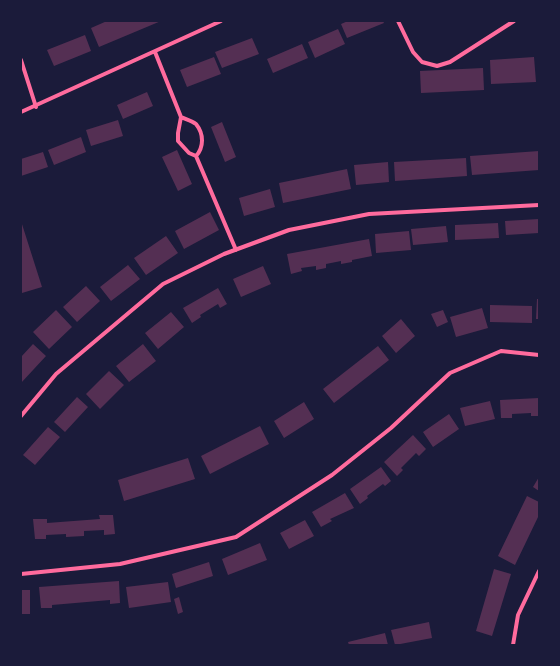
<!DOCTYPE html>
<html>
<head>
<meta charset="utf-8">
<style>
  body { margin:0 }
  #map { position:relative; width:560px; height:666px; overflow:hidden; background:#1b1b3a; font-family:"Noto Sans",sans-serif }
  canvas { display:block }
  .frame { position:absolute; inset:0; border:22px solid #1b1b3a; pointer-events:none }
</style>
</head>
<body>
<div id="map">
<canvas width="560" height="666"></canvas>
<div class="frame"></div>
</div>
<script>
const context = document.querySelector('canvas').getContext('2d');
context.lineJoin = 'round';
function paint(path, color) {
  context.fillStyle = color;
  context.fill(path, 'evenodd');
}
function stroke(path, color, width, dash) {
  context.strokeStyle = color;
  context.lineWidth = width;
  context.lineCap = dash ? 'butt' : 'round';
  context.setLineDash(dash || []);
  context.stroke(path);
}
paint(new Path2D(`
  M107 21H161L99 47 91 28Z
  M348 21H383L384 23 347 38 341 24Z
  M338 29 345 44 315 58 308 42Z
  M85 35 91 51 54 66 47 50Z
  M252 38 259 54 222 68 215 52Z
  M302 44 308 58 273 73 267 59Z
  M214 57 221 74 187 87 180 70Z
  M534 57 536 82 491 84 490 60Z
  M483 68 484 90 421 93 420 71Z
  M147 92 153 106 123 119 117 105Z
  M118 120 123 136 91 146 86 130Z
  M222 122 236 157 225 162 211 127Z
  M81 137 86 152 54 165 48 150Z
  M177 150 192 184 178 191 162 157Z
  M539 151V170L472 175 470 156Z
  M43 152 48 167 21 176V159Z
  M466 158 467 176 395 181 394 162Z
  M388 162 389 182 356 185 354 165Z
  M347 169 351 189 283 203 279 183Z
  M270 189 275 207 244 216 239 198Z
  M210 212 219 230 184 249 175 231Z
  M539 219V233L506 235 505 221Z
  M21 221 42 287 22 293 21 289Z
  M498 223 499 238 455 240V225Z
  M446 226 448 242 413 245 411 229Z
  M409 231 411 250 376 253 375 234Z
  M166 236 178 253 146 275 134 258Z
  M369 239 372 256 352 260V262L341 264V261L326 264V268L316 270V266L301 268 302 271 291 274 287 254Z
  M128 265 140 279 111 301 100 287Z
  M263 266 271 284 241 297 233 279Z
  M86 286 100 301 77 322 63 307Z
  M218 288 227 304 220 308 218 304 200 315 201 317 192 323 183 308Z
  M537 299H539V319H536Z
  M490 305 532 306V323L490 322Z
  M482 308 488 328 456 337 450 317Z
  M56 310 72 327 49 349 33 332Z
  M443 310 448 322 437 327 431 314Z
  M171 312 184 327 158 349 145 333Z
  M401 319 415 336 396 353 382 336Z
  M33 344 46 356 21 383V357Z
  M143 344 156 361 129 382 116 366Z
  M378 346 389 360 334 403 323 389Z
  M109 371 124 385 100 409 86 394Z
  M77 397 88 407 65 432 54 422Z
  M539 398V416H531V413L512 414V418H501L500 400Z
  M490 401 495 419 465 426 460 408Z
  M304 402 314 419 284 438 274 421Z
  M449 414 459 429 433 447 423 432Z
  M260 426 269 444 210 474 201 456Z
  M48 427 60 437 35 465 23 455Z
  M413 435 426 449 419 456 416 453 401 468 403 470 397 476 384 462Z
  M188 458 195 479 124 501 118 480Z
  M381 467 391 481 385 486 383 484 367 496 368 498 360 504 350 489Z
  M539 477V491L533 487Z
  M345 493 354 508 330 519 332 521 321 527 312 512Z
  M527 496 539 502V515L515 565 498 556Z
  M99 515H113L115 534 104 535V530L84 531V536L66 537V534L46 535V539H35L33 519H47V523L100 519Z
  M305 520 314 536 289 549 280 533Z
  M260 543 267 560 228 575 222 559Z
  M209 562 213 576 176 588 172 574Z
  M494 569 511 574 492 636 476 631Z
  M119 581 120 603 110 604V600L52 605V608H41L39 587Z
  M168 582 171 602 129 608 126 587Z
  M21 590H30V614H22Z
  M179 597 183 612 178 614 174 599Z
  M429 622 432 638 395 645 391 630Z
  M385 633 388 645H349L348 642Z`), '#542f53');
stroke(new Path2D(`
  M398 21 413 52 422 62 437 66 450 62 514 21
  M155 52 181 117 178 133V141L189 153 196 156 236 250
  M21 60 36 107
  M21 112 221 21
  M181 117C185 119 192 121 196 124 204 134 204 147 196 156
  M21 416 56 374 163 284 224 254 289 230 369 214 539 205
  M21 574 120 564 236 537 332 475 391 428 450 373 501 351 539 355
  M513 645 518 615 539 571`), '#ff6b9d', 4);
</script>
</body>
</html>
